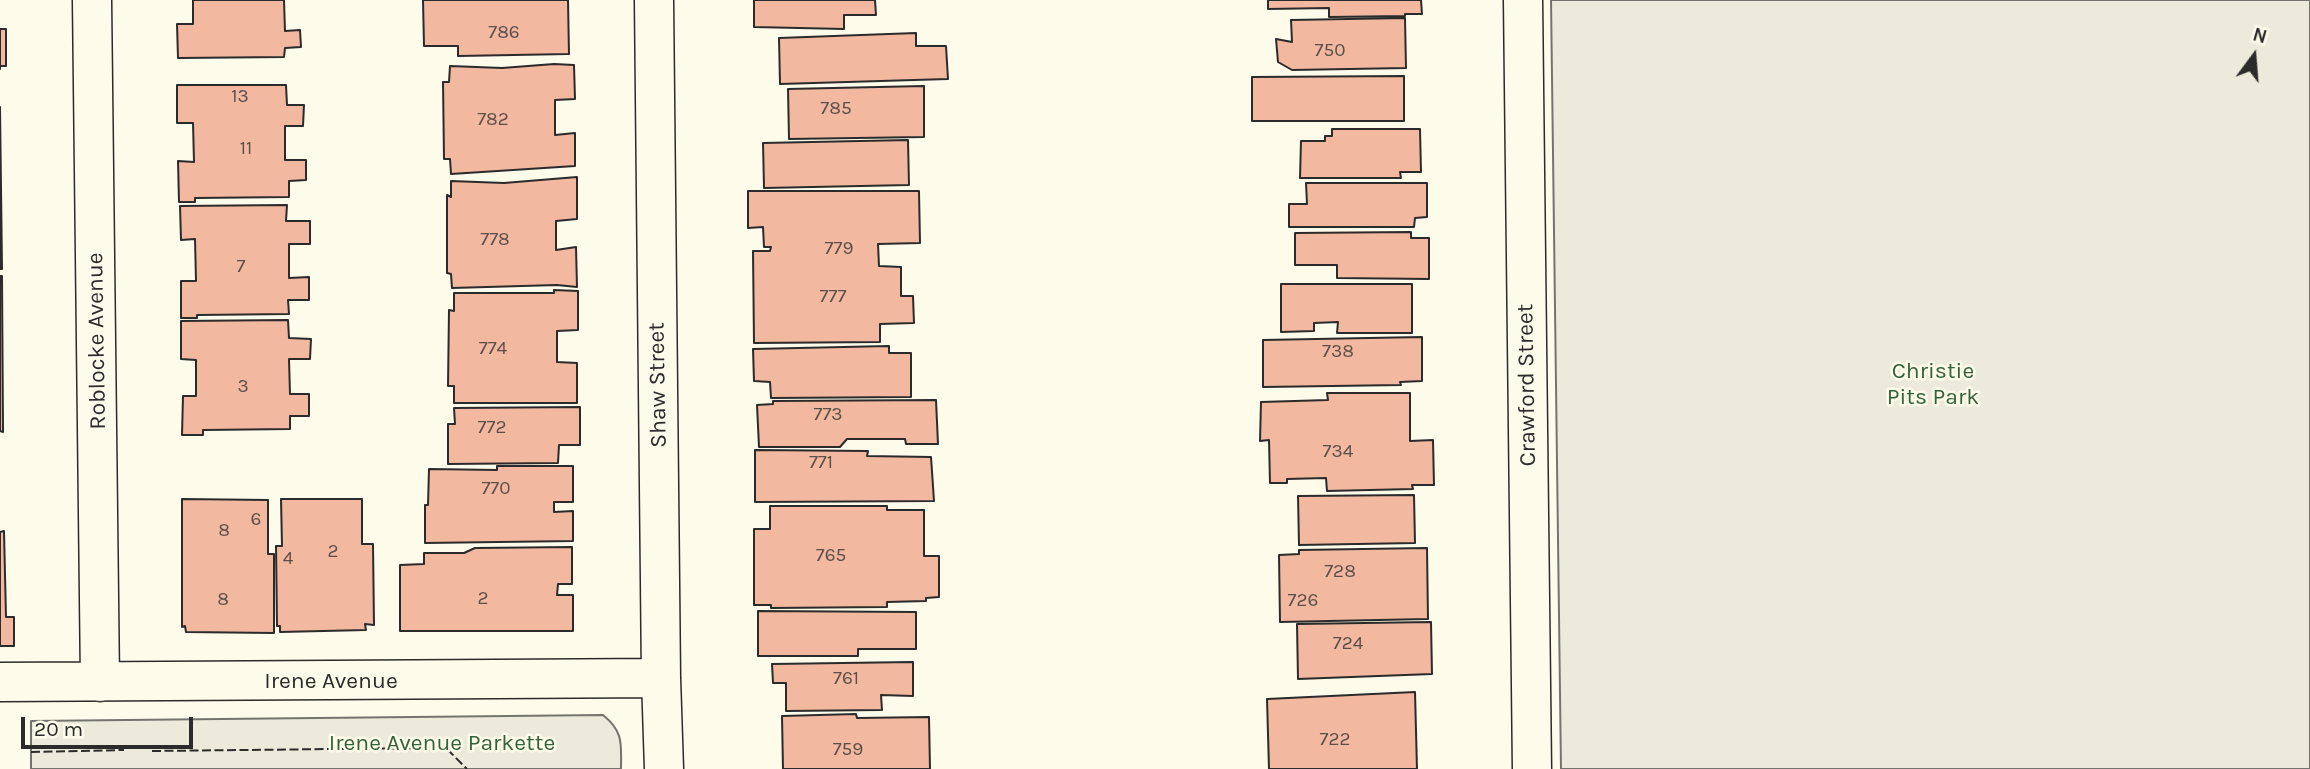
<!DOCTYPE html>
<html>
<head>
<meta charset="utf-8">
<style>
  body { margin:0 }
  #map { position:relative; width:2310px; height:769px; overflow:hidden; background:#fdfbea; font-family:Karla,sans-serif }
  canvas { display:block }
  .north { position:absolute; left:2219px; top:21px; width:70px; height:70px; -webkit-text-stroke:5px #fdfbea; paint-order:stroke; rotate:16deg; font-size:19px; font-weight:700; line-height:28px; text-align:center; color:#2b2b2b }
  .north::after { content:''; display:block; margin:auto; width:24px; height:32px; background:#2b2b2b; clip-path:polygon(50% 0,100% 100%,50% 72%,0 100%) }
  .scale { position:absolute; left:21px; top:717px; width:172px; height:32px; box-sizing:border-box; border:4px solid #2b2b2b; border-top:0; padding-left:9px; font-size:21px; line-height:24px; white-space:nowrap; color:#2b2b2b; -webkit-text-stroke:5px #fdfbea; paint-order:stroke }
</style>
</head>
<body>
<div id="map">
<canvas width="2310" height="769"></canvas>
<div class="north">N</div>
<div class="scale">20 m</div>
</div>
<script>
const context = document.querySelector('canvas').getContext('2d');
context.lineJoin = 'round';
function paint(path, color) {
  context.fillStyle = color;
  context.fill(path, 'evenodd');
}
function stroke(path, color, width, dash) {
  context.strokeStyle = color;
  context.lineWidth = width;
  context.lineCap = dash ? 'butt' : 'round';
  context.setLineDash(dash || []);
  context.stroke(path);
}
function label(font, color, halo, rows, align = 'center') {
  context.font = font + ' Karla,sans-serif';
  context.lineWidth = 5;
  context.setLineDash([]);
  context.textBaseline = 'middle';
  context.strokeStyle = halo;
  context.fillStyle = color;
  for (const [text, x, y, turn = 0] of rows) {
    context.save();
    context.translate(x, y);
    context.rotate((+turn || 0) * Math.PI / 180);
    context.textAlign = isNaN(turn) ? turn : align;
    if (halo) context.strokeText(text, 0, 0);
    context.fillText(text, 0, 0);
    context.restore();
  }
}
const green = new Path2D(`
  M1551 0H2310V769H1561Z
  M603 715C624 732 621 744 621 769H31V721Z`);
paint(green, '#ecebdb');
stroke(green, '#74746e', 2);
const building = new Path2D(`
  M193 0H284L285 31 300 30 301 47 285 48 284 57 178 58 177 24H193Z
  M423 0H568L569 54 458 56V46H424Z
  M754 0H875L876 15H844V29L754 27Z
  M1268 0H1421L1422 14H1405V16L1329 17V8L1268 9Z
  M1405 18 1406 68 1292 70 1278 62 1276 39 1292 42 1291 20Z
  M0 29H6V66H0V69Z
  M916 33V46H946L948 79 780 84 779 38Z
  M554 64 574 65 575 99 555 100V135L575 133V166L451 174 450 159H444L443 82H449L450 66 502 68Z
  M1404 76V121H1252V77Z
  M177 85H286L287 105H304L303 126H285V160H306V180L289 181V197L195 198V202H179L178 161 194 162 193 123H177Z
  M924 86V137L789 139 788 89Z
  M0 107 2 269H0Z
  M1332 129H1420L1421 172H1400L1401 178H1300L1301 141H1325V136H1332Z
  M908 140 909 185 764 188 763 143Z
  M577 177V219L556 221V250L576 247 577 287 557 285 452 288 451 274 447 273V195L451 197V181L504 183Z
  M1306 183H1427V217L1415 218 1414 227H1289V204H1307Z
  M748 191H919L920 243 878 244 879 266 901 267V296H913L914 323 880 324V342L754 343 753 251H770L771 247H764L763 227 748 228Z
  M287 205 286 221H310V244H289V278L309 277V300H288L289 314 197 315V318H181V281H196L195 239 181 240 180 206Z
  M1411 232V238H1429V279L1337 278V265H1295V233Z
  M0 276H2L3 432 0 431Z
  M1281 284H1412V333H1337L1338 322 1314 323V331L1281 332Z
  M554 290 578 291V330L557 331V362L577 363V403H454V386H448L449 310 454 311V293H554Z
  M288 320 289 338 311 339 310 359H289L290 394H309V416H290V429L203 430V435H182L183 396H196V360L181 359V321Z
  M1422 337V381L1400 382 1401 385 1263 387V340Z
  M889 346V353H911V397L771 398 770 382 754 381 753 349Z
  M1327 393H1410V441L1433 440 1434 485H1412L1413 489 1327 491 1326 478 1287 479V483H1270L1269 440 1260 441 1261 402 1328 400Z
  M936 400 938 444H906L905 439H847L840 447H759L757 405 773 404V401Z
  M580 407V445H559L558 463 448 464V424H455L454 408Z
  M755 450 868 451 867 456 931 457 934 501 755 502Z
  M497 466H573V502H554V512L573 511V541L425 543V505H428L429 469 497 470Z
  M1414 495 1415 543 1299 545 1298 496Z
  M182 499 268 500V554H274V633L186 632 185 626 182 627Z
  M281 499H362V544H373L374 625 365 624 366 630 280 632V626H277L276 546H282Z
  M770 506H887V510H924V556H939V597L926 598V601L887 602V607L771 608V605H754V529H770Z
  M4 531 6 617H14V646H0V532Z
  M572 547V584H558L557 595H573V631H400V565L424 564V553H464L475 548Z
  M1427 548 1428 619 1280 622 1279 555 1299 554V550Z
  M758 611 916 612V649H858V656H758Z
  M1431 622 1432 674 1298 679 1297 624Z
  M913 662V696L881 695 882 710 786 711V683H773L772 664Z
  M1415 692 1417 769H1269L1267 699Z
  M856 714 857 718 929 717 930 769H783L782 716Z`);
paint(building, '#f2b8a0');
stroke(building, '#2b2b2b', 2);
const street = new Path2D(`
  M92 0 100 682
  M654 0 661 678 664 769
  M1523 0 1532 769
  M0 682 661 678`);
stroke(street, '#2b2b2b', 41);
stroke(street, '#fdfbea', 38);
stroke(new Path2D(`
  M447 749 467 769
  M152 751 426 748
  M31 752 124 750`), '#2b2b2b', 2, [9, 3.5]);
label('19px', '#5d4e48', null, [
  ["786",504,33],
  ["750",1330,51],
  ["13",240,97],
  ["785",836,109],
  ["782",493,120],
  ["11",246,149],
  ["778",495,240],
  ["779",839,249],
  ["7",241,267],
  ["777",833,297],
  ["774",493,349],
  ["738",1338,352],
  ["3",243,387],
  ["773",828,415],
  ["772",492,428],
  ["734",1338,452],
  ["771",821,463],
  ["770",496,489],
  ["6",256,520],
  ["8",224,531],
  ["2",333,552],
  ["765",831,556],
  ["4",288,559],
  ["728",1340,572],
  ["2",483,599],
  ["8",223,600],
  ["726",1303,601],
  ["724",1348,644],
  ["761",846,679],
  ["722",1335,740],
  ["759",848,750]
]);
label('23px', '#2b2b2b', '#fdfbea', [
  ["Roblocke Avenue",97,341,-91],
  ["Shaw Street",658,385,-91],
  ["Crawford Street",1527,385,-91],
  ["Irene Avenue",331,681]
]);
label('23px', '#34623c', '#fdfbea', [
  ["Christie",1933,371],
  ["Pits Park",1933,397],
  ["Irene Avenue Parkette",442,743]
]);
</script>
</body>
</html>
